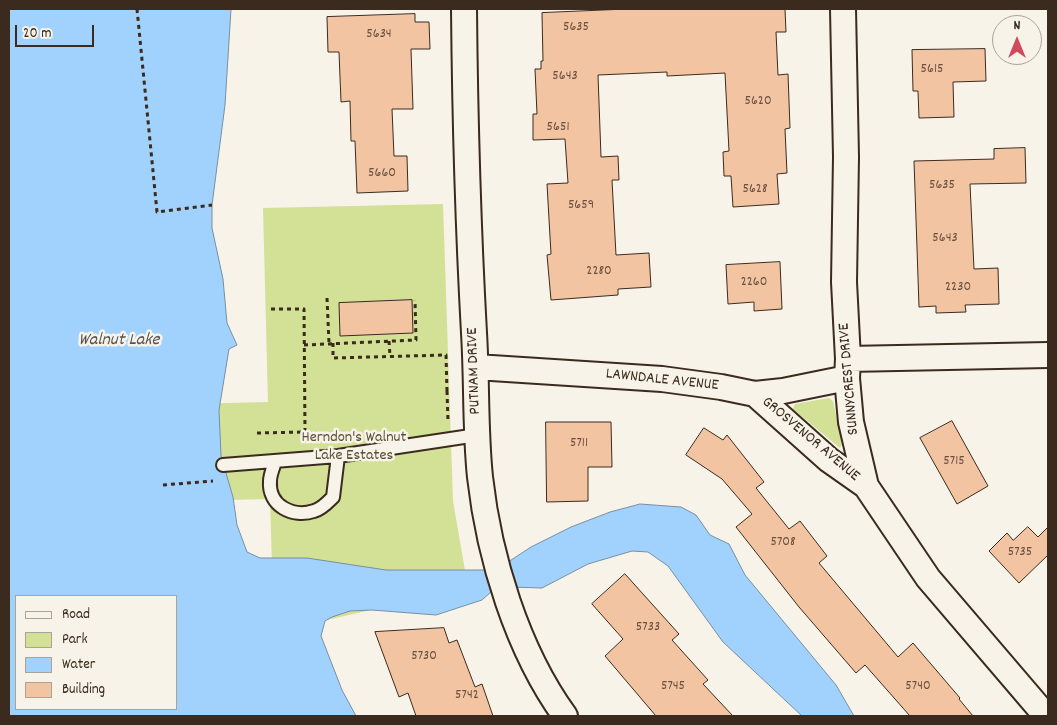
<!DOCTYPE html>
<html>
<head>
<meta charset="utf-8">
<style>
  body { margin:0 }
  #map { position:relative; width:1057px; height:725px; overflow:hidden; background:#f7f3e8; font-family:Dekko,sans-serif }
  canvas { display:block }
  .frame { position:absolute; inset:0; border:10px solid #3b2a1e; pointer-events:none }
  .legend { position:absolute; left:15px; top:595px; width:162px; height:115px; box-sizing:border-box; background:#f7f3e8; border:1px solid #aca397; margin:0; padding:6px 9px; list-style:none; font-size:15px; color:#3b2a1e }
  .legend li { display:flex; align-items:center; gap:10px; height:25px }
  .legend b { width:25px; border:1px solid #aca397 }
  .north { position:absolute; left:992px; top:15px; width:50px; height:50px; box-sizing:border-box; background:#f7f3e8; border:1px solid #aca397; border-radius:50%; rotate:0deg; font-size:14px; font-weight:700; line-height:20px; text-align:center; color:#3b2a1e }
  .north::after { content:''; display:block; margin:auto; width:18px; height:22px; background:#d1495b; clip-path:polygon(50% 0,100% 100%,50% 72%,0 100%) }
  .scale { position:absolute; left:15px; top:25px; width:79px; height:22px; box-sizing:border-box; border:2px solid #3b2a1e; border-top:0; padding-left:6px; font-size:15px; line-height:18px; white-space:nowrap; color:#3b2a1e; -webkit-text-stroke:4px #f7f3e8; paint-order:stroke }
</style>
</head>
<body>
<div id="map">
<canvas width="1057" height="725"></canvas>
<div class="frame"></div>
<ul class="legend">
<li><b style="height:6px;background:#f7f3e8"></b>Road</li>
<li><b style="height:14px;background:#d2e195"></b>Park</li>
<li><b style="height:14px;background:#a1d1fd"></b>Water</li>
<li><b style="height:14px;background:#f3c4a2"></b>Building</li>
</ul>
<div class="north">N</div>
<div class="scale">20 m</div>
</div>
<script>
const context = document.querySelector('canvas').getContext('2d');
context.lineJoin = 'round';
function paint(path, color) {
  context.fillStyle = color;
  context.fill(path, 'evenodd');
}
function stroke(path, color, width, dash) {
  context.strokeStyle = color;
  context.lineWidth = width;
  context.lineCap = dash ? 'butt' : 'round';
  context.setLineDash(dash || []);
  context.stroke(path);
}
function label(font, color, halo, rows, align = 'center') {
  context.font = font + ' Dekko,sans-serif';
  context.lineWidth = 5;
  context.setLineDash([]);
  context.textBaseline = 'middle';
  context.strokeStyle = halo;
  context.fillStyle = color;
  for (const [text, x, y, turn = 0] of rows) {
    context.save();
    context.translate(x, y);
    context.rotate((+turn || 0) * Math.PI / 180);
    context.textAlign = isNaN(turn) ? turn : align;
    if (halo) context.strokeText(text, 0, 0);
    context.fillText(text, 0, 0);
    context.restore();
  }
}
paint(new Path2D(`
  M443 204 453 501 468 588 274 632 270 499 149 502 147 405 268 402 263 208Z
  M829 398 833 401 842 444 840 448 793 409 795 404Z`), '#d2e195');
const water = new Path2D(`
  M9 9H231L225 105 212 205V228L223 279 227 323 237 345 229 349 219 410 221 456 233 497 237 525 247 552 260 558H307L386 570H485L505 564 531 547 571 527 610 512 640 504 681 507 696 515 710 535 729 544 745 575 836 685 854 716H802L723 642 668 566 648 552 632 551 588 564 542 588 511 587 491 592 482 600 436 615 372 610 350 611 332 617 325 621 321 636 342 690 356 716H9ZM16 596H176V709H16Z`);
paint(water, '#a1d1fd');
stroke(water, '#788ea4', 1);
const building = new Path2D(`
  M627 9H785L786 32H776L778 75 788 74 790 128 785 129 787 173 777 174 779 204 733 207 731 176H724L723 152 729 151 725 73 667 76V72L598 75 601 157 618 156 619 180H612L616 255 649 253 651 287 618 289V295L551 300 547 255 551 254 547 184 568 183 565 139 533 140V114H537L535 69H541V61H543L542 13Z
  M415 14V22H429L430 49H411L413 109H392L394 156H407L408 191 357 193 355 141H351L350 101 341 102 339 52H328L327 17Z
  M985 49 986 81 953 82 954 117 919 118 918 91H913L912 50Z
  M1025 148 1026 183 970 184 974 269 998 268 999 304 965 305 966 312 936 313V306L919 307 914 161 994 159V149Z
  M780 262 782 309 754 311V302L728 304 726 265Z
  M412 300 413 333 340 336 339 303Z
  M952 421 988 486 957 504 920 438Z
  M546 422H611L612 467H588V501L547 502Z
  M704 428 723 440 727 435 764 482 756 488 789 529 800 521 827 556 819 563 898 657 913 643 960 698 959 699 973 716H910L865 665 856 673 799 607 736 527 752 514 722 479 686 455Z
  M1028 527 1038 537 1048 527V555L1019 583 989 551 1007 533 1013 540Z
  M625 574 679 634 672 640 708 680 703 684 733 716H656L605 656 623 639 592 604Z
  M444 628 449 643 457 640 475 687 482 684 493 716H416L408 693 399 697 375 632Z`);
paint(building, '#f3c4a2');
stroke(building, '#3b2a1e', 1);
const lane = new Path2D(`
  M275 462C273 468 270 475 270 481 268 506 293 518 314 511 322 509 328 502 333 497L338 456
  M223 465 338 456 477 435`);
const street = new Path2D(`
  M464 9C465 117 468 225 474 333 477 381 475 429 480 477 489 557 517 650 565 716
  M843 9 846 157 844 282 848 359 847 378 851 422 866 486 928 578 1046 716
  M848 359 1048 355
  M476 367 662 379 721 387 755 394 783 391 847 378
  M755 394 829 460 866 486`);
stroke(lane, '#3b2a1e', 16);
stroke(street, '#3b2a1e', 28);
stroke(new Path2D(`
  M137 9 157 212 212 205
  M327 298 329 343
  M389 341 390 356
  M333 343V358L446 355 447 391H450
  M304 345 416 340 415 300
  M447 391 448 421
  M257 433 305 432 304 309H267
  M163 485 213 481`), '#3b2a1e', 3, [4, 4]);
stroke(lane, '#f7f3e8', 12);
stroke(street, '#f7f3e8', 24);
label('14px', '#69503f', null, [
  ["5635",576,28],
  ["5634",379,35],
  ["5615",932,70],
  ["5643",565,77],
  ["5620",758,102],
  ["5651",558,128],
  ["5660",382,174],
  ["5635",942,186],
  ["5628",755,190],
  ["5659",581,206],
  ["5643",945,239],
  ["2280",599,272],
  ["2260",754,283],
  ["2230",958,288],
  ["5711",579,444],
  ["5715",954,462],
  ["5708",783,543],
  ["5735",1020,553],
  ["5733",648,628],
  ["5730",424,657],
  ["5745",673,687],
  ["5740",918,687],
  ["5742",467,696]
]);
label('16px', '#3b2a1e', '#f7f3e8', [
  ["PUTNAM DRIVE",475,371,-92],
  ["SUNNYCREST DRIVE",850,379,-95],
  ["LAWNDALE AVENUE",662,381,6],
  ["GROSVENOR AVENUE",810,440,40]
]);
label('16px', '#594f36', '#f7f3e8', [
  ["Herndon's Walnut",354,439],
  ["Lake Estates",354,457]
]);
label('italic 18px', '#545456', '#f7f3e8', [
  ["Walnut Lake",119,342]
]);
</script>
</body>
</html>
